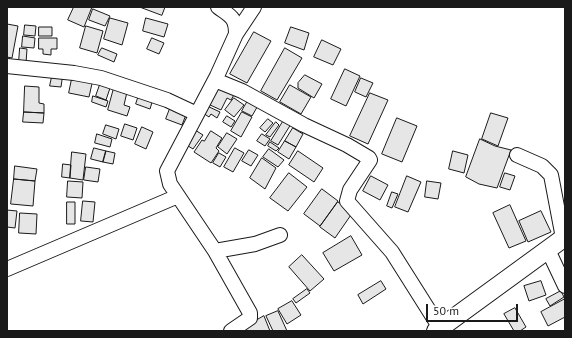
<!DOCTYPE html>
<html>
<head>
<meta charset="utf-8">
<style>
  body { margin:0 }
  #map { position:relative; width:572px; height:338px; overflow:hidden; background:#fff; font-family:"PT Sans",sans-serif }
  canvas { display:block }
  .frame { position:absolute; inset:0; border:8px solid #1a1a1a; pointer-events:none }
  .scale { position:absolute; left:426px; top:304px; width:92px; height:18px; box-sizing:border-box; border:2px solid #1a1a1a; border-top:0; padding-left:5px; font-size:12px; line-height:14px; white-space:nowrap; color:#1a1a1a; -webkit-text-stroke:3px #fff; paint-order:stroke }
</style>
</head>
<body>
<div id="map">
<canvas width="572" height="338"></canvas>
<div class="frame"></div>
<div class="scale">50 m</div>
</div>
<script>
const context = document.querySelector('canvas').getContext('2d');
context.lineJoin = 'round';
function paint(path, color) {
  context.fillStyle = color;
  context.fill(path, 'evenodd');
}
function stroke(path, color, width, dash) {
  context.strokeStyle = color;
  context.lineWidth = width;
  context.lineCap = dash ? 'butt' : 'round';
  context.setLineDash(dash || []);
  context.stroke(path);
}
const building = new Path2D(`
  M74 7H92L84 27 68 20Z
  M140 7H165L162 15Z
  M93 9 110 16 105 26 89 20Z
  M110 18 128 23 122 45 104 39Z
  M146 18 168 24 164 37 143 31Z
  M7 24 18 26 12 58 7 57Z
  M25 25 36 26 35 36 24 35Z
  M86 26 103 31 97 53 80 48Z
  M39 27H52V36H39Z
  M291 27 309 33 304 50 285 43Z
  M254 32 271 41 247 83 230 74Z
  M23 36 35 38 34 48 22 47Z
  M39 38H57V49H51V55L43 54V49H39Z
  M152 38 164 43 159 54 147 49Z
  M322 40 341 49 333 65 314 57Z
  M20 48 27 49 26 63 19 62Z
  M102 48 117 54 114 62 98 55Z
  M285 48 302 58 277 100 261 91Z
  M345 69 360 76 346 106 331 99Z
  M53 72 63 73 61 87 50 86Z
  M73 74 93 79 89 97 69 93Z
  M305 75 322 84 314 98 298 88V83Z
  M361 78 373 83 366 97 355 92Z
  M102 79 112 82 106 100 96 96Z
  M217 85 235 93 231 100 227 98 221 110 208 104Z
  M290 85 311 97 301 114 280 102Z
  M25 86 39 87V103L44 104V113L24 112Z
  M114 88 127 92 124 105 130 107 127 116 108 110Z
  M370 93 388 100 368 144 350 136Z
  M139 95 153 99 150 109 136 104Z
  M93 96 108 101 106 107 92 102Z
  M250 97 260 102 252 116 242 111Z
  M234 98 244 105 234 117 225 110Z
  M171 106 187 112 182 125 166 119Z
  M207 106 220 112 217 118 211 114 209 117 203 113Z
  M24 112 44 113 43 123 23 122Z
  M242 112 252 117 241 137 231 131Z
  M491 113 508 118 498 146 482 139Z
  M227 116 235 121 231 127 223 122Z
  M397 118 417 126 402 162 382 154Z
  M268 119 273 123 265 132 260 128Z
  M284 120 291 124 278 145 271 141Z
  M276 122 279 125 270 137 266 135Z
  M125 124 137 128 133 140 121 136Z
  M106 125 119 129 116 139 103 134Z
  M142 127 153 132 146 149 135 144Z
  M293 128 303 134 296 147 285 141Z
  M195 130 203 135 193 149 185 144Z
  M211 131 222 138 216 148 219 151 211 163 194 152 202 140 204 141Z
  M227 133 237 139 227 154 218 147Z
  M97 134 112 139 110 147 95 143Z
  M262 134 270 139 265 146 257 141Z
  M480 139 495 146 511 150 497 188 479 184 466 177Z
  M285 141 296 147 289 159 278 152Z
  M270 142 279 148 276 151 268 146Z
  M94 148 106 151 103 162 91 159Z
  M235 148 244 153 233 172 224 167Z
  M269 149 284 160 278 167 263 157Z
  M249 150 258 155 251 166 242 161Z
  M106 151 115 153 113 164 103 162Z
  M298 151 323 168 314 182 289 165Z
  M453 151 468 155 464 173 449 169Z
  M72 152 86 154 83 180 70 178Z
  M219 153 226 157 220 167 213 163Z
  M262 158 276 168 265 189 250 178Z
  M63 164 71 165 70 178 62 177Z
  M15 166 37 169 35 181 14 179Z
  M86 167 100 169 98 182 84 180Z
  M289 173 307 187 288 211 270 198Z
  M505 173 515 176 510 190 500 187Z
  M371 176 388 185 380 200 363 191Z
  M407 176 421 182 408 212 395 207Z
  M14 179 35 181 33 206 11 204Z
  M68 181 83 182 82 198 67 197Z
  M427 181 441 183 438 199 425 197Z
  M322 189 338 201 320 226 304 214Z
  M392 192 398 194 392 208 387 206Z
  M83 201 95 202 93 222 81 221Z
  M67 202H75V224H67Z
  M338 202 353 212 335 238 320 227Z
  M510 205 526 241 509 248 493 213Z
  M7 210 17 211 15 228 7 227Z
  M541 211 551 232 528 242 519 221Z
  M20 213 37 214 36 234 19 233Z
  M351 236 362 255 334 271 323 253Z
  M302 255 324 279 310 291 289 267Z
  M381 281 386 289 363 304 358 295Z
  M541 281 546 295 529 301 524 286Z
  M307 289 310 293 296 303 293 299Z
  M561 291 564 297 550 306 546 299Z
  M565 299V317L548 326 541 312Z
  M292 301 301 315 287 324 278 309Z
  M515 308 526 327 520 331H514L504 314Z
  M278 311 287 331H273L266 316Z
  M264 316 270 331H238Z`);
paint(building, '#e6e6e6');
stroke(building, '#1a1a1a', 1);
const minor = new Path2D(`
  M218 7C230 16 236 17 236 34
  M7 66 74 73 101 78 167 100 197 114
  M215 80 242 91 304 125 347 145 369 158 370 160 350 190 347 201 392 252 440 328
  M517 155 542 166 551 175 563 238
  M548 250 565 286
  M215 251 255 244 280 235
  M7 269 178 196
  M231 331 250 318V313L215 251 170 184 167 171 217 76 236 34 254 7`);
const major = new Path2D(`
  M436 331 565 237`);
stroke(minor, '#1a1a1a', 16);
stroke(major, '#1a1a1a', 20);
stroke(minor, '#fff', 14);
stroke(major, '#fff', 18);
</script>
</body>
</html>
